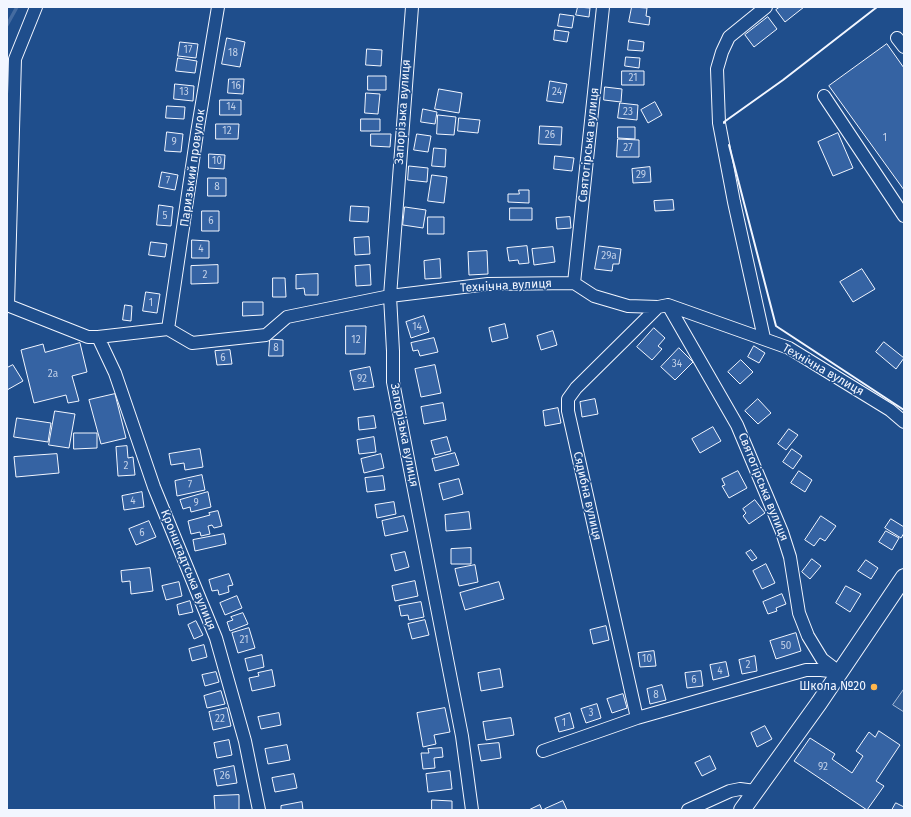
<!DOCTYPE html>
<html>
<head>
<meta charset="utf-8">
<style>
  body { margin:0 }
  #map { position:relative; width:911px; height:817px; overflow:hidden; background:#1f4e8c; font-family:"Fira Sans",sans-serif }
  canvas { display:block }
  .frame { position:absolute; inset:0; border:8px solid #f2f6ff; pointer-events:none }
</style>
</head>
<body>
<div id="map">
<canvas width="911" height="817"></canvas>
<div class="frame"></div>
</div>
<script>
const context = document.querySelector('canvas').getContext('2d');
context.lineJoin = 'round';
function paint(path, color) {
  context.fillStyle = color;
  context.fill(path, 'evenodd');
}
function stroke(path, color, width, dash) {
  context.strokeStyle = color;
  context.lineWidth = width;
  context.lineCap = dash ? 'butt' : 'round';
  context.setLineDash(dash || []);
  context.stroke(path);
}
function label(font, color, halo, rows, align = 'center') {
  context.font = font + ' "Fira Sans",sans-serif';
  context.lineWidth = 3;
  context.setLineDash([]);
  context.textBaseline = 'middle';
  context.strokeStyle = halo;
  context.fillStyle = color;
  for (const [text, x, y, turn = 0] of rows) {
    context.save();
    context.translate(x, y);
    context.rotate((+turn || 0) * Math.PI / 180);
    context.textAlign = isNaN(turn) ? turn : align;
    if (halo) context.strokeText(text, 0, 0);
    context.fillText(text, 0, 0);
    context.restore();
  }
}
const built = new Path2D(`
  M904 689V712L893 705Z`);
paint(built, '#305b95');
stroke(built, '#a8bbd7', 1);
stroke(new Path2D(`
  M7 25 17 7`), '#446ba0', 3.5);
const building = new Path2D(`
  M578 7 590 8 589 17 576 15Z
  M632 7 647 8 646 16 650 17 649 25 629 22Z
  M780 7H804L785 22 776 10Z
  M560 14 574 16 572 28 558 26Z
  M768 17 777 29 754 47 745 35Z
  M555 30 569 32 567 42 554 40Z
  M227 38 245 42 240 67 222 64Z
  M629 40 644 42 643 51 628 50Z
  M180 42 198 44 196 58 178 56Z
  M887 44 904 68V190L829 86Z
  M367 49 382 50 381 66 366 65Z
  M626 57 640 58 639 68 625 66Z
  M178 58 197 61 195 73 176 71Z
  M622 71H644V85H622Z
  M368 76H386V90H368Z
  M229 79H244L243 94 228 93Z
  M550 81 567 84 563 103 547 101Z
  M175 84 194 86 193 101 174 99Z
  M605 87 622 89 621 102 604 100Z
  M439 89 462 93 459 113 435 109Z
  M366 93 380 94 378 114 365 113Z
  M220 100H241V115H220Z
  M655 102 662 115 648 123 641 110Z
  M620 103 638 105 637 120 618 118Z
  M167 106 185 107 184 119 166 118Z
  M423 109 437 112 435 124 421 122Z
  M438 115 456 117 454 135 437 134Z
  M459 118 480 120 478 133 458 131Z
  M361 119H380V131H361Z
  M216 124H239L238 139H216Z
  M540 126 562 127 561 145 539 144Z
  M618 127H635V139L618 138Z
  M167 132 183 134 181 152 165 151Z
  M838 133 853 168 833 176 818 142Z
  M371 134H391L390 147 371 146Z
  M417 134 431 136 428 152 414 150Z
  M618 139 639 140V157H617Z
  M434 148 446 149 445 167 432 166Z
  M209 154 225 155 224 169 209 168Z
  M555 156 574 158 572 171 554 169Z
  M409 166 428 168 427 182 408 180Z
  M650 167 651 182 633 183 632 169Z
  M162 172 178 175 175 190 159 187Z
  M432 175 447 177 444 203 428 201Z
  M208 178H226V196H208Z
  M519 190H529V203L508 202V194H519Z
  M673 200 674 210 655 211 654 201Z
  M159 205 173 207 171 226 157 225Z
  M351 206 369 207 368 222 350 221Z
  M405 207 426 210 423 228 403 225Z
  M510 208H532V220H510Z
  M202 211H219V231H202Z
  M428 217H444V234H428Z
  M570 217 571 228 557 229 556 218Z
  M369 237 370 254 355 255 354 238Z
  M192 240 209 241V258H192Z
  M151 242 167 244 165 257 149 255Z
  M527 246 529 263 519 264 518 260 509 261 507 248Z
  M599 246 621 249 619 264H613L612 271 595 269Z
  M553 247 555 262 534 265 532 249Z
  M487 251 488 274 469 275 468 252Z
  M440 259 441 278 425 279 424 261Z
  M218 265V283L191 284V266Z
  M370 265 371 285 356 286 355 266Z
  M862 269 875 289 853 302 840 282Z
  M318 274V295H305L304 288 296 289V275Z
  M273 278H285L286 297H273Z
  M146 292 160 294 157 313 143 311Z
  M243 302H263V315L243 316Z
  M125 305 132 306 131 321 123 320Z
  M424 316 429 332 411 338 406 322Z
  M505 324 508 338 492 342 489 328Z
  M346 326H366L365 354H346Z
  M654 328 665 338 658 346 662 349 652 360 637 347Z
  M553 331 557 345 541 350 537 336Z
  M434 338 438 352 420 356 418 350 413 351 411 343Z
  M270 339 283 340V356H269Z
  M884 342 904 358 896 369 876 352Z
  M80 343 87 372 72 376 79 401 68 403 66 395 34 403 21 350 43 344 45 352Z
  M754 346 765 353 759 363 748 357Z
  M679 348 693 362 675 380 661 367Z
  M230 350 232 364 217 365 215 351Z
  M741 360 753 372 740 384 728 372Z
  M13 365 23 381 7 390V368Z
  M435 365 441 393 421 397 415 369Z
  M370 367 374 387 354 390 350 371Z
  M115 394 126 438 101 444 89 400Z
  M595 399 598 414 582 417 580 402Z
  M758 399 771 413 758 424 745 411Z
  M443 403 446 420 424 424 421 407Z
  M558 408 561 423 545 426 543 411Z
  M55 411 75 414 69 448 49 445Z
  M374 416 376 428 359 430 358 418Z
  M17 418 51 423 48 442 14 437Z
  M713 427 721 441 700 453 692 439Z
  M789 429 798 435 786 450 778 444Z
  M74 433H97V448L74 449Z
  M374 437 376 452 359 454 357 440Z
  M447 437 451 451 435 455 431 441Z
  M127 446 128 458 133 457 135 475 118 476 116 447Z
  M200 449 203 467 185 470 184 463 171 465 169 454Z
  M792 449 802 456 793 469 783 462Z
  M455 453 459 465 435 471 432 459Z
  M57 454 59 473 16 477 14 457Z
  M381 454 384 468 364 473 361 459Z
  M738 471 747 488 729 498 722 486 725 485 722 479Z
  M799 471 812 480 805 492 791 483Z
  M202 475 205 490 177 496 175 481Z
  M383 476 385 490 367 492 365 478Z
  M459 479 463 494 443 500 439 484Z
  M142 492 144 507 124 510 122 496Z
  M208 492 211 507 191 512 190 507 183 509 180 500Z
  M755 500 765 513 749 524 743 516 746 513 743 509Z
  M394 502 396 514 377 518 375 505Z
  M218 511 222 526 214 528 212 525 208 526 210 534 201 536 200 532 191 534 188 521 210 515 209 513Z
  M469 512 471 529 446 531 445 515Z
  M404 516 408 531 385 536 382 521Z
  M821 516 836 526 825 541 820 538 814 546 805 540Z
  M891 519 904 527V533L901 538 885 528Z
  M149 521 156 537 136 545 129 529Z
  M886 531 899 538 892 550 879 542Z
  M224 534 226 544 195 551 193 540Z
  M471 548V564H451V549Z
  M751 550 757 558 752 561 746 553Z
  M405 552 409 567 395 571 391 555Z
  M812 559 821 566 810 579 802 572Z
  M866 560 878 568 871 579 858 571Z
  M766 564 775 583 762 589 753 571Z
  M475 565 478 582 459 586 455 569Z
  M150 568 153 591 131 594 130 581 122 582 121 571Z
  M229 574 233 585 228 586 229 592 219 595 218 590 212 591 209 580Z
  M415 581 418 596 395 601 392 586Z
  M179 582 182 596 166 600 162 586Z
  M499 582 504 599 465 610 460 593Z
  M846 586 861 594 850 612 836 603Z
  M782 594 786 604 776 608 777 611 768 614 763 602Z
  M237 596 242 608 225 615 220 603Z
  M190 601 193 612 179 615 177 605Z
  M421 602 424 617 409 620 408 615 401 616 399 606Z
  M243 613 248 624 230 631 227 622 233 620 231 617Z
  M425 620 429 635 412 639 408 624Z
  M196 621 203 635 194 639 188 625Z
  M606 626 609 640 593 644 590 630Z
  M249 628 255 648 238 653 232 633Z
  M796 633 801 651 776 659 770 641Z
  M204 645 207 657 192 661 189 649Z
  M654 651 656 666 640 667 638 653Z
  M262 655 264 667 248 671 245 659Z
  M755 656 757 671 742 674 739 660Z
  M726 662 729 676 713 680 710 665Z
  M500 669 503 687 481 691 478 673Z
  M272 670 275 686 252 691 249 678 259 676 258 673Z
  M701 671 703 686 687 688 685 673Z
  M216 672 219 682 205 686 202 675Z
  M662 685 666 700 650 704 647 689Z
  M221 691 225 704 207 708 204 696Z
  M623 694 627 708 612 713 607 699Z
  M597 704 601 718 586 723 581 709Z
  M227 708 231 726 213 730 209 712Z
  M445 708 450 732 434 735 436 744 423 747 417 713Z
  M279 713 281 725 261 729 258 717Z
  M570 713 574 728 559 732 555 718Z
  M511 718 514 735 486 740 483 722Z
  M765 726 772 739 757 747 751 733Z
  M879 731 900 745 876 781 884 786 867 810 794 761 810 738 835 754 832 759 852 773 863 756 856 751 869 732 875 737Z
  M229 740 232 755 217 758 214 743Z
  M499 743 501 758 481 761 478 745Z
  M287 745 290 760 268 764 265 749Z
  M442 748 443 757 434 758 435 768 423 769 421 753H429L428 749Z
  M710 756 716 769 702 776 695 763Z
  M234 766 237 783 217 786 214 770Z
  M450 771 452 789 428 792 426 774Z
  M294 774 297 788 275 792 272 778Z
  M239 795V810H215L214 796Z
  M432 800 452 801V810H432Z
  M563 801 567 810H546L545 809Z
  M302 802 303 810H281V806Z
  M896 803 904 807V810H892Z
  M540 805 542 810H529Z`);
paint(building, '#3563a3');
stroke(building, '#f2f6ff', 1);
const minor = new Path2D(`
  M412 7 390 296 393 351V382L462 736 472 810
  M897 38 904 47
  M824 96 904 216
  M574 283 603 7
  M7 305 88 337H98L168 329 192 343 266 335 287 317 390 296 488 284 574 283 594 296 628 306 658 307 668 305 789 348 890 410 904 422
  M8 305 15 59 36 7
  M668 305 737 425 782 532 790 557 799 613 808 636 822 659 839 672
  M168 329 197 133 218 7
  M98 337 115 373 154 487 216 638 245 741 259 810
  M764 338 734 202 719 123 717 69 722 52 729 37 766 7
  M637 718 568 411V399L576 388 658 307
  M543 751 637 718 806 670H821L838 672
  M688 810 730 791 740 789 755 791`);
const major = new Path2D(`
  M742 810 819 703 904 577`);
stroke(minor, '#f2f6ff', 14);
stroke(major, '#f2f6ff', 18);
stroke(minor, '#1f4e8c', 12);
stroke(major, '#1f4e8c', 16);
stroke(new Path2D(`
  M724 123V122L783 80 877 7
  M729 145 776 326 904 410`), '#f2f6ff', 2);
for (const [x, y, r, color] of [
  [874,687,4,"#ffb74d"]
]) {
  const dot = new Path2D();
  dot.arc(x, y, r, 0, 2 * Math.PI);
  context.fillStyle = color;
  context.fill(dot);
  stroke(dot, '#1f4e8c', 1.5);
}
label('10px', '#c3d1e8', null, [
  ["17",188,50],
  ["18",233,53],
  ["21",633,78],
  ["16",236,86],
  ["13",184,92],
  ["24",557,92],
  ["14",231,107],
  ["23",628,112],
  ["12",227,131],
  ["26",550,135],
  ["1",885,138],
  ["9",174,142],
  ["27",628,148],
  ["10",217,161],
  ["29",641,175],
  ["7",168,181],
  ["8",217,187],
  ["5",165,216],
  ["6",211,221],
  ["4",201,249],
  ["29а",609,256],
  ["2",205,275],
  ["1",151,303],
  ["14",417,327],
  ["12",356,340],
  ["8",276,348],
  ["6",223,358],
  ["34",677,364],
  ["2а",53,374],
  ["92",362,379],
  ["2",126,466],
  ["7",190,485],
  ["4",133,501],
  ["9",196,503],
  ["6",142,533],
  ["21",244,640],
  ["50",786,646],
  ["10",647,659],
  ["2",748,665],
  ["4",720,671],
  ["6",694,680],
  ["8",656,695],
  ["3",591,713],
  ["22",220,719],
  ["1",564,723],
  ["92",823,767],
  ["26",225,776]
]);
label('12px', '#f2f6ff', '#1f4e8c', [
  ["Запорізька вулиця",403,112,-86],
  ["Святогірська вулиця",589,145,-84],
  ["Паризький провулок",193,168,-82],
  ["Технічна вулиця",506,286,-3],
  ["Технічна вулиця",823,370,30],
  ["Запорізька вулиця",404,435,79],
  ["Святогірська вулиця",763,487,68],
  ["Сядибна вулиця",587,496,77],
  ["Кронштадтська вулиця",188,570,68]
]);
label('12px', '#f2f6ff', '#1f4e8c', [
  ["Школа №20",866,687]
], 'right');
</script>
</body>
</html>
